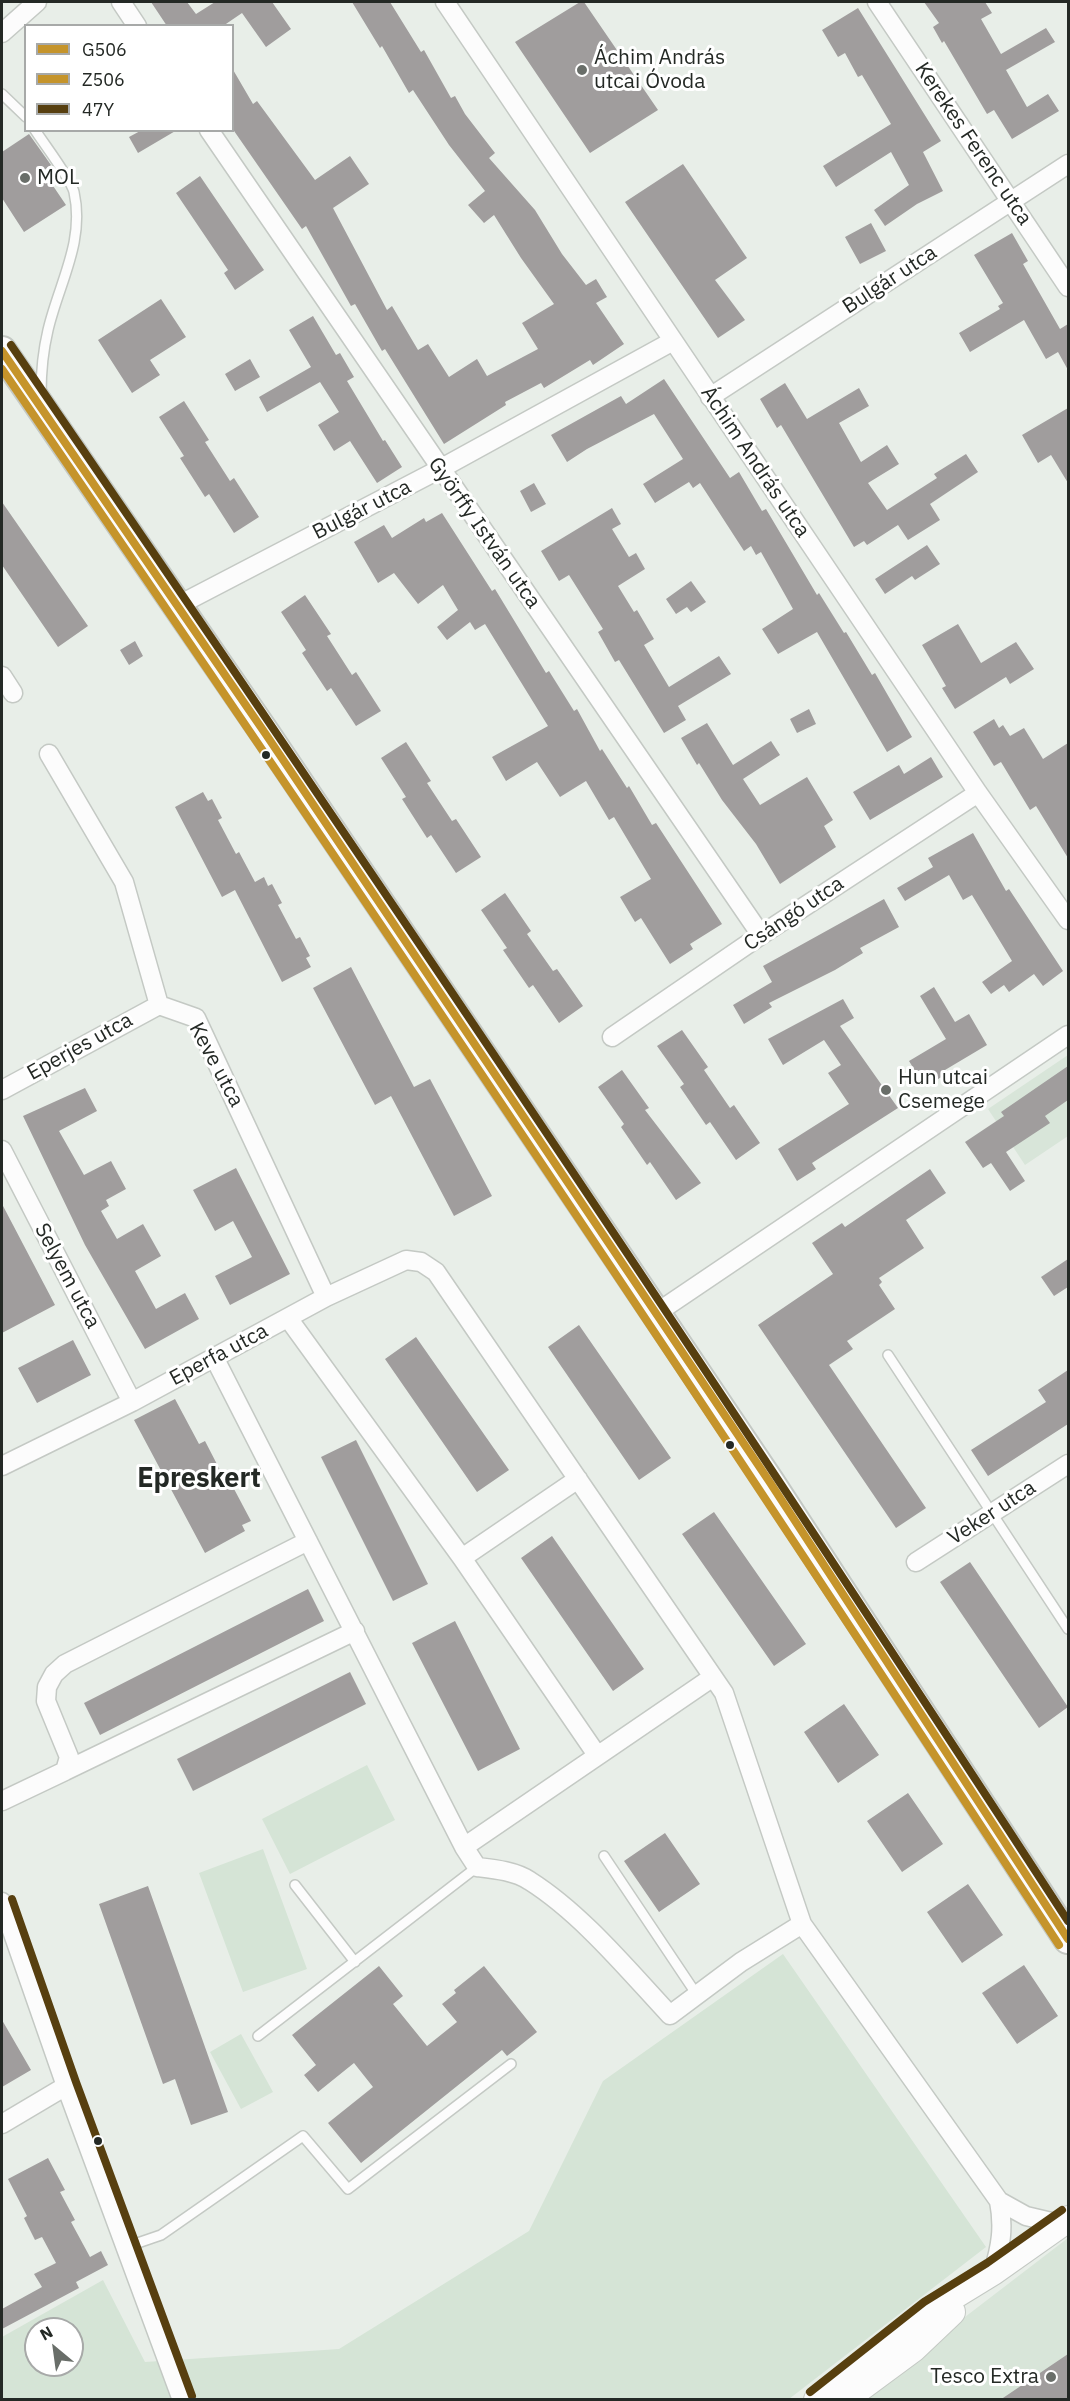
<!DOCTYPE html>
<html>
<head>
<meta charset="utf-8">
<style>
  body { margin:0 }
  #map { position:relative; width:1070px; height:2401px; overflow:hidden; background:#e8eee8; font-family:"IBM Plex Sans",sans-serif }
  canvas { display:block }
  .frame { position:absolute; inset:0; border:3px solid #242925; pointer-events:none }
  .legend { position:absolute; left:24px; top:24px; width:210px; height:108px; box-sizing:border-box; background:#fff; border:2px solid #a7a9a8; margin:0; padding:8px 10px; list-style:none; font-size:18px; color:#242925 }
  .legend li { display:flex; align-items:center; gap:12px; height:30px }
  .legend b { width:30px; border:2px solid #a7a9a8 }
  .north { position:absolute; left:24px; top:2317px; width:60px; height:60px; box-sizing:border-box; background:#fff; border:2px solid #a7a9a8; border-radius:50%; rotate:331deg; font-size:16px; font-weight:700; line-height:24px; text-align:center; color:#242925 }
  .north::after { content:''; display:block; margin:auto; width:21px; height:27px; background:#696e69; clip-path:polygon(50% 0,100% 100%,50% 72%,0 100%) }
</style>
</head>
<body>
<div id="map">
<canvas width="1070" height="2401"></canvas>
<div class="frame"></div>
<ul class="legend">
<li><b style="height:8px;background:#c5942b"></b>G506</li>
<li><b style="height:8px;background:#c5942b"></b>Z506</li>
<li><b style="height:8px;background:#573f0f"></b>47Y</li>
</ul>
<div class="north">N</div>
</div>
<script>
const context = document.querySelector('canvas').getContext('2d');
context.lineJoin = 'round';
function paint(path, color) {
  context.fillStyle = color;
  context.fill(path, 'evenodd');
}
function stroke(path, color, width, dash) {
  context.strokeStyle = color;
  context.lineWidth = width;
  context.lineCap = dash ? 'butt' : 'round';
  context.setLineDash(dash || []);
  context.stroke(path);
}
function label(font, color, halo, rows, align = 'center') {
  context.font = font + ' "IBM Plex Sans",sans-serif';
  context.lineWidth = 6;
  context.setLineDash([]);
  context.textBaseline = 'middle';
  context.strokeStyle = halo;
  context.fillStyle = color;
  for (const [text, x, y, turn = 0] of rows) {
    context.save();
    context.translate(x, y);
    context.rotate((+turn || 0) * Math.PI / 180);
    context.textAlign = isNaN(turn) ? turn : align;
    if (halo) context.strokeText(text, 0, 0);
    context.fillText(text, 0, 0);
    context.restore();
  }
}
paint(new Path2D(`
  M1068 1055V1136L1025 1165 988 1109Z
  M1068 2238V2399H858Z`), '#d8e5d9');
paint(new Path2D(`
  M367 1765 395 1820 290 1874 262 1819Z
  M263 1849 307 1969 243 1992 199 1873Z
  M783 1954 986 2247 789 2399H2V2337L103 2280 145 2362 339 2349 529 2231 603 2081ZM36 2329H72V2365H36Z
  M241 2034 273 2092 241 2109 210 2052Z`), '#d5e4d6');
paint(new Path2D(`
  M151 2H187L196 14 215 2H272L291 29 266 47 242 13 223 26H167Z
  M352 2H390L421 52 424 50 451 98 455 96 465 114 495 153 489 158 535 210 562 254 586 285 596 279 607 297 596 303 624 344 593 365 590 360 544 388 541 383 505 402 506 405 444 444 385 349 382 351 355 304 351 306 306 226 302 229 232 128V68L253 104 257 101 315 180 350 156 369 184 333 208 387 310 392 306 418 350 428 344 449 377 477 359 487 376 538 349 522 323 554 304 521 258 494 215 484 223 468 205 485 191 449 145 413 90 409 93 382 46 380 48Z
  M580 2H584L658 110 590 153 515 42Z
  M924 2H985L992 13 981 19 1001 54 1046 28 1055 42 1006 70 1027 107 1048 94 1059 111 1012 139 994 110 987 114 944 41 942 43 933 27 939 23Z
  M858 8 941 141 923 152 943 191 917 204 885 226 874 210 909 185 891 152 836 187 823 166 891 124 862 75 858 77 845 53 838 57 822 30Z
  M142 130H177L138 153 129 137Z
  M29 134 51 165 43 171 66 205 24 232 2 198V152Z
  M683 164 747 258 715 280 745 320 718 338 625 202Z
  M200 176 264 270 235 290 224 273 228 270 176 193Z
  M871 223 886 251 860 264 845 237Z
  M1012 233 1028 261 1023 264 1060 329 1068 324V370L1058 352 1046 359 1024 320 970 352 959 333 1000 309 998 306 1003 303 974 255Z
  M161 299 186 337 150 360 160 375 132 393 98 340Z
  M313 316 336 355 340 353 354 377 347 381 383 441 385 440 402 467 377 483 350 441 334 451 318 425 339 412 320 382 267 412 259 397 311 367 289 330Z
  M250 359 260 377 235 391 225 374Z
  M664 379 730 478 739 472 762 511 766 509 817 595 819 593 844 633 846 632 872 675 875 673 912 737 887 752 817 632 778 654 762 629 793 609 761 552 756 555 751 546 744 551 700 483 693 488 689 482 655 503 643 484 683 459 654 414 587 449 567 462 551 435 621 396 626 404Z
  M785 383 807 419 859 388 869 406 839 423 861 462 887 445 899 464 868 483 887 510 937 478 934 474 966 454 978 472 930 504 940 520 908 540 898 525 867 545 864 541 854 547 781 425 777 428 760 399Z
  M184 401 209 440 205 442 230 481 234 478 259 517 234 533 209 494 205 497 180 458 184 456 159 417Z
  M1068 408V483L1051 455 1038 463 1022 435Z
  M534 483 546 504 531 512 520 491Z
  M2 502 88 626 58 647 2 565Z
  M612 508 621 524 612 529 629 557 636 553 645 569 618 586 634 612 637 610 654 639 644 645 669 687 719 656 731 674 678 706 686 720 664 733 619 660 615 662 598 632 603 629 569 575 559 581 541 551Z
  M442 513 492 591 495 589 546 673 549 671 574 711 577 709 600 751 602 749 627 788 629 786 652 825 656 823 722 924 690 944 693 949 670 964 641 918 635 922 620 897 651 879 614 817 609 820 586 781 560 797 537 762 506 781 492 757 548 726 485 624 475 630 470 622 447 640 437 627 458 610 443 585 418 604 394 573 378 583 354 542 384 525 392 538 424 518 426 522Z
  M927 545 940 564 915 580 912 576 885 594 875 579Z
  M691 581 706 602 691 612 687 607 676 614 666 599Z
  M305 595 331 634 327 636 352 675 356 672 381 711 356 726 331 688 327 691 302 653 306 650 281 612Z
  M958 624 981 663 1016 642 1034 669 1010 684 1006 677 955 709 942 688 946 686 922 645Z
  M135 641 143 656 129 665 120 650Z
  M809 709 816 724 797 733 790 719Z
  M994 719 999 728 1003 725 1010 736 1024 728 1043 759 1068 743V858L1036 806 1030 810 1001 762 994 766 973 732Z
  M707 723 733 765 771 741 780 755 743 779 760 805 807 777 833 820 824 826 836 847 780 884 756 844 722 800 699 763 697 765 681 738Z
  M406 742 431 781 427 783 452 821 456 819 481 857 456 873 431 835 427 838 402 799 406 797 381 758Z
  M931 757 943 777 870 820 853 792 899 765 904 774Z
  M203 792 208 801 212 799 222 818 218 820 236 854 239 852 255 882 264 877 268 886 272 884 282 903 278 905 296 939 300 937 310 956 306 958 311 967 282 982 235 890 222 897 175 807Z
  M973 833 1006 891 1009 889 1063 971 1043 986 1034 974 1009 992 1004 985 991 994 982 982 1012 961 972 895 963 900 949 875 905 901 897 888 933 867 928 858Z
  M505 893 531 931 527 934 553 971 557 969 583 1006 559 1023 533 985 529 988 503 950 507 948 481 910Z
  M884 899 899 927 860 948 863 953 835 970 769 1003 772 1007 744 1024 733 1005 772 982 763 966Z
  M351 967 414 1087 430 1079 492 1196 454 1216 391 1096 375 1105 313 988Z
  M934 987 955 1022 969 1014 987 1045 945 1070 948 1073 925 1087 909 1061 946 1039 920 996Z
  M843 999 854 1018 840 1026 898 1108 812 1163 816 1169 797 1181 778 1149 849 1104 828 1073 841 1065 824 1040 783 1065 768 1039Z
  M682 1030 708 1067 704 1070 730 1108 734 1105 760 1143 736 1160 710 1122 706 1125 680 1087 684 1084 657 1046Z
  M1068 1066V1100L1045 1116 1050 1123 1006 1152 1025 1181 1010 1191 991 1163 983 1168 965 1142 1004 1116 1001 1112Z
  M622 1070 649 1108 645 1110 701 1183 676 1200 650 1162 647 1165 621 1127 624 1124 598 1087Z
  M85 1088 97 1111 59 1131 84 1175 111 1161 126 1189 106 1200 109 1206 101 1211 117 1239 143 1224 161 1256 135 1271 156 1309 185 1293 199 1319 145 1349 85 1245 23 1116Z
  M236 1168 290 1274 230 1305 215 1276 252 1257 233 1221 215 1231 193 1190Z
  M930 1169 946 1193 906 1220 924 1248 879 1278 882 1282 879 1285 895 1309 847 1341 853 1349 829 1365 926 1508 896 1528 758 1325 833 1274 812 1243 842 1223 845 1227Z
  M2 1204 55 1305 2 1333Z
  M1068 1259V1287L1054 1296 1041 1277Z
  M579 1325 671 1458 639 1480 548 1347Z
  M416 1337 509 1470 477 1492 385 1359Z
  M73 1340 91 1375 37 1403 18 1368Z
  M1068 1370V1424L988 1476 971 1450 1046 1402 1038 1390Z
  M175 1399 199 1444 205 1441 221 1472 224 1470 251 1521 242 1525 245 1531 205 1553 134 1420Z
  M356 1440 428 1584 393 1601 321 1457Z
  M714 1512 806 1644 774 1666 682 1534Z
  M552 1536 644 1669 613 1691 521 1558Z
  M970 1562 1068 1707 1039 1728 940 1582Z
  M308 1589 324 1621 100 1735 84 1703Z
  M455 1621 520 1749 478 1771 412 1643Z
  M350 1672 366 1704 193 1791 177 1759Z
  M844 1704 879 1755 838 1783 804 1732Z
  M908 1793 943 1844 902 1872 867 1821Z
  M665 1833 700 1884 659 1912 624 1861Z
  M968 1884 1003 1935 962 1963 927 1912Z
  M148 1886 228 2112 191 2125 175 2079 163 2084 99 1904Z
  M1024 1965 1058 2016 1017 2044 982 1993Z
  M379 1966 403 1996 393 2004 427 2046 457 2022 442 2004 456 1993 454 1990 484 1966 537 2032 507 2056 502 2050 361 2163 328 2123 373 2087 354 2063 318 2092 304 2075 316 2065 292 2035Z
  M2 2020 31 2070 2 2087Z
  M48 2158 65 2190 60 2192 75 2220 71 2222 90 2257 101 2251 108 2265 76 2282 79 2288 2 2329V2309L42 2287 34 2274 56 2263 42 2237 35 2240 24 2218 27 2216 8 2179Z
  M1068 2354V2400H1000Z`), '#a09d9d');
const lane = new Path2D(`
  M2 94 26 117
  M35 130C44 144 71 179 74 192 85 242 59 283 48 330 43 351 41 372 41 394
  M888 1355 1068 1629
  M604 1856 697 1995
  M295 1885 355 1962
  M258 2036 477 1867
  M126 2247 161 2235 303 2136 348 2189 511 2064`);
const street = new Path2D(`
  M121 2 137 26
  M445 2 978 793 1068 920
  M877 2 1068 287
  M2 33 37 2
  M209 130 761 935
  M710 397 1068 164
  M175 607 440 469 673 341
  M2 676 13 693
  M49 754 124 882 159 1005 196 1018 326 1297
  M612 1037 761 935 978 793
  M2 1090 159 1005
  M2 1150 132 1402
  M655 1314 1068 1035
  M288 1318 462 1558 597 1755
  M214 1357 464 1847 477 1867C494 1869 515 1871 530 1881 582 1914 628 1970 670 2015L741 1962 802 1924 999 2201C1004 2227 1001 2246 993 2272
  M2 1466 132 1402 326 1297 406 1260 421 1262 436 1272 724 1693 802 1924
  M462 1558 578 1479
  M916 1562 1068 1464
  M65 1771 355 1631
  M2 1801 65 1771 69 1757 46 1701 47 1687 54 1674 65 1664 308 1541
  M464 1847 713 1677
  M2 1902 66 2086 182 2400
  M2 2124 66 2086
  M999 2201 1026 2216 1060 2224`);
const secondary = new Path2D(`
  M817 2400 931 2310 993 2272 1068 2219
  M844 2400 913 2349 952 2312`);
const primary = new Path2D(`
  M2 351 267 736 769 1481 1068 1939`);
stroke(lane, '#c4c9c4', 12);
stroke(street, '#c4c9c4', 21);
stroke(secondary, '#c4c9c4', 28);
stroke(primary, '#c4c9c4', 32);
stroke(lane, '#fcfcfc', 9);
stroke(street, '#fcfcfc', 18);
stroke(secondary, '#fcfcfc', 26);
stroke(primary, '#fcfcfc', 28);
stroke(new Path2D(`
  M2 351 267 736 769 1481 1068 1939`), '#c5942b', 8);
stroke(new Path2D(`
  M2 369C360 890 713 1415 1059 1945`), '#c5942b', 8);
stroke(new Path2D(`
  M11 345C369 866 723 1391 1068 1921
  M12 1899 76 2082 192 2396
  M810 2392 924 2302 987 2263 1062 2210`), '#573f0f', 8);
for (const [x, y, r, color] of [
  [582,70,6,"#696e69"],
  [25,178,6,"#696e69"],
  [266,755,5,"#242925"],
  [886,1090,6,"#696e69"],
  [730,1445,5,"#242925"],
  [98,2141,5,"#242925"],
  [1051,2377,6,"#696e69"]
]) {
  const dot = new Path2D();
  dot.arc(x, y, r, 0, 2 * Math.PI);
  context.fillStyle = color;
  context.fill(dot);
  stroke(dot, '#fff', 2);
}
label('21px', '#242925', '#fff', [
  ["Áchim András",594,58],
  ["utcai Óvoda",594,82],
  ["MOL",37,178],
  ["Hun utcai",898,1078],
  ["Csemege",898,1102],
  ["Tesco Extra",1039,2377,"right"]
], 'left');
label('21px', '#242925', '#fff', [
  ["Kerekes Ferenc utca",973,144,56],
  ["Bulgár utca",890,280,-33],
  ["Áchim András utca",755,462,56],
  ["Bulgár utca",362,510,-27],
  ["Györffy István utca",484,533,55],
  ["Csángó utca",794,914,-34],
  ["Eperjes utca",80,1047,-29],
  ["Keve utca",216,1065,62],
  ["Selyem utca",67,1276,62],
  ["Eperfa utca",219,1355,-28],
  ["Veker utca",992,1513,-33]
]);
label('bold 27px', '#242925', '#fff', [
  ["Epreskert",199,1479]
]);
</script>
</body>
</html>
